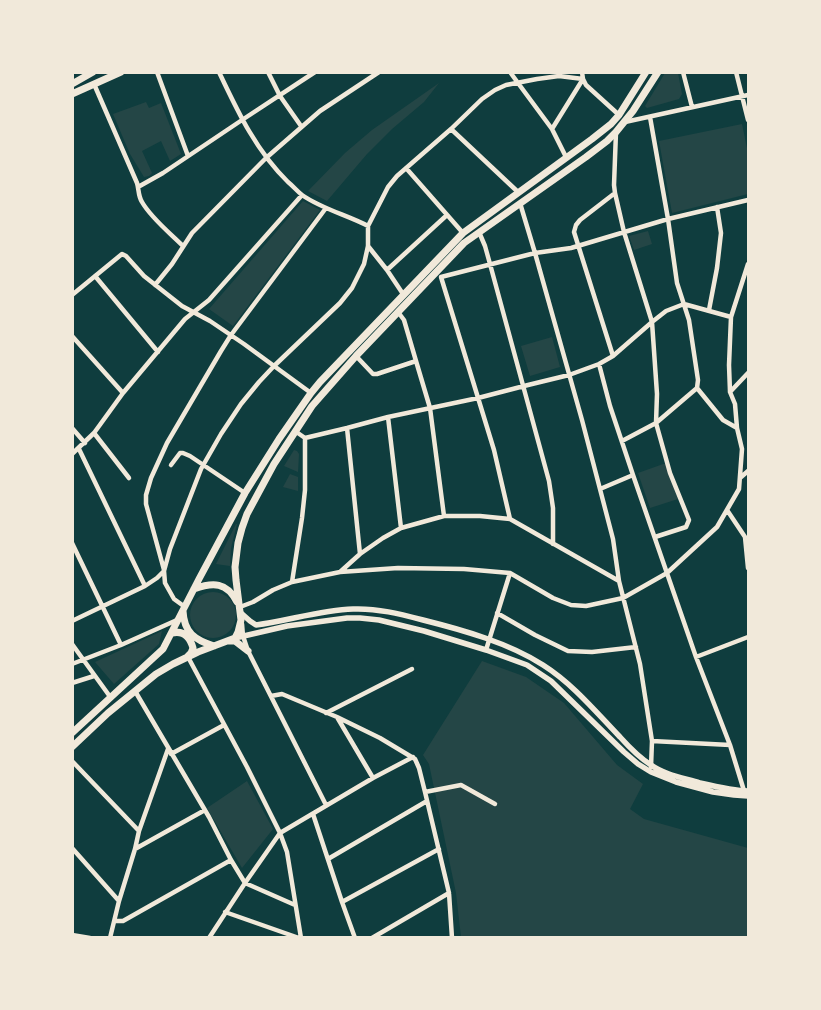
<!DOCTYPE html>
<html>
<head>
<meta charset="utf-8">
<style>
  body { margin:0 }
  #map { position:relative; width:821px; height:1010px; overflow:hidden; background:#0f3d3e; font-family:Spectral,serif }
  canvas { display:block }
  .frame { position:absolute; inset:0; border:74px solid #f1e9da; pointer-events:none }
</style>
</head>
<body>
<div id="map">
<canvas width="821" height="1010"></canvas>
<div class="frame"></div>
</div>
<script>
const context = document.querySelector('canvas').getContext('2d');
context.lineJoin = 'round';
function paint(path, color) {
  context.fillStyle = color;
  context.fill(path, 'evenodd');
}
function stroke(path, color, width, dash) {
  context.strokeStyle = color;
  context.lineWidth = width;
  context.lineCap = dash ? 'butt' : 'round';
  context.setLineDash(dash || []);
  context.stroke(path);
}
paint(new Path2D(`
  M665 73H678L682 94 679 99 647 108 645 106Z
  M439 83 424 102 392 129 367 154 327 201 308 191 345 153 372 130Z
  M146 102 149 108 161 103 181 154 170 161 161 141 142 151 152 173 149 176 144 177 130 154 113 114Z
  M742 124 748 153V194L672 213 659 141Z
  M303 201 320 210 233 326 209 309Z
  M648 231 652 244 634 250 629 236Z
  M552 337 560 367 530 376 521 346Z
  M294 450 297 451 299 454 298 472 284 466Z
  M666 463 678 499 650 508 638 473Z
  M290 474 298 477V491L283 487Z
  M236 524H237L231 548 230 566 216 564Z
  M190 615a23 23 0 1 1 46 0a23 23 0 1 1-46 0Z
  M162 631 159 644 114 684 95 662Z
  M482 661 526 677 564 703 617 765 643 784 630 809 644 819 748 848V937H461L456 893 429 764 423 755Z
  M247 781 273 829 242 868 207 808Z`), '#244646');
stroke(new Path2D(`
  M157 72 188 156
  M219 72C238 112 256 151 288 182 293 186 297 191 302 195 322 209 347 215 368 226
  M268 72 280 96 301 126
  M510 72 518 83 552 129 566 157
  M582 72 583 79 586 85 619 115
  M683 72 692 107
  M736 72 748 120
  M94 84 137 183C139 189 138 196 142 202 151 218 170 233 183 246
  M650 117 668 219 677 283 689 320 698 380 697 388
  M625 122 748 95
  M451 129 518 192
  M406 168 463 233
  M138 187 163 173 242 120 315 72
  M615 193 624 232 652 322 657 394 656 423 670 473 689 520 686 527 655 537
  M520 203 535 253 582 420 613 539 619 581
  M479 232 485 246 490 264 549 481 553 508V544
  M368 246 387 270 403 294
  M387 270 447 215
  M95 276 158 352
  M441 277 535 253 571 248 668 219 748 200
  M441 277 494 450 510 519
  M155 285 172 264 192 233 266 158 320 111 379 72
  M72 295 122 254 126 256 144 276 182 306 210 321 244 344 311 393
  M709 310 717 268 721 233 717 207
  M72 336 123 393
  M356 356 373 374H377L416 361 404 320 398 312
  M613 356 574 232 576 225 580 220 615 193 614 185 616 132
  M416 361 430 408 444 516
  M599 364 610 406 633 475 696 657 730 745 745 794
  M730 392 748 373
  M388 417 401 528
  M72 428 85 443
  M347 428 360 554
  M295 431 305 438 347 428 388 417 478 398 528 385 569 375 599 364 613 356 652 322 666 311 684 304 731 317
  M94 433 129 478
  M622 441 656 423 697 388 723 420 737 428
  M79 449 145 586
  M72 454 94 433 123 393 185 319 209 300 302 195
  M171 465 180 453H183L190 456 245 493
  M740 478 748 471
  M600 489 633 475
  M727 510 745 537 748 568
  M72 543 121 645
  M164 570 146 504V495L151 478 167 443 221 351 231 335 326 208
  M340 572 398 568 464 569 510 573 553 598 571 605 586 606 623 598 667 573 717 527 739 489 742 449 737 428 735 404 730 392 729 365 731 317 748 264
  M292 582 302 518 305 490V438
  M185 607 174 599 165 583 164 571 170 549 201 469 221 434 241 404 259 382 274 366 340 303 352 288 364 264 368 246V226L388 187 397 176 451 129 482 99 495 90 506 85 537 79 559 76 583 79 552 129
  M240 607 253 602 273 590 292 582 340 572 360 554 383 538 401 528 444 516H480L510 519 619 581 640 664 652 741 651 767
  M497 613 535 635 568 651 592 652 636 647
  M72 621 145 586 157 578 164 571
  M242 624 243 636 248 651 326 805
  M72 644 111 698
  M486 650 510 573
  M188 657 247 767 280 833 287 852 301 938
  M696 657 748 637
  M72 664 121 645 177 620
  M72 683 94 676
  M135 691 209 817 231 860 245 883 295 905
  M271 696 282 694 337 717 373 778
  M326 713 412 669
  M337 717 380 738 415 759 419 768 425 792 449 893 452 938
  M652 741 730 745
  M171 754 224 725
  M72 761 139 831
  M425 792 461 785 495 804
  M313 814 342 902 355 938
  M72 848 119 901
  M135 849 205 810
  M328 859 427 801
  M342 902 439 849
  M225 912 299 938
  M114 921H123L231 860
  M72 935 90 938
  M110 938 119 901 135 849 139 831 168 749
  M209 938 245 883 280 833 373 778 413 757
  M372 938 449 893`), '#f1e9da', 4.5);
stroke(new Path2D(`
  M241 613 250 621 256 625C288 621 320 610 353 609 377 608 400 614 423 620 463 630 509 643 543 665 573 684 596 712 620 737 629 747 640 758 651 765 665 775 684 778 700 783 713 786 736 791 748 791
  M235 638 287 626 347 618H360L379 620 424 631 486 650 527 665 551 681 624 752 638 764 651 772 676 782 713 792 734 795 748 796`), '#f1e9da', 5.5);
stroke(new Path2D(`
  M72 84 93 72
  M72 94 121 72
  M194 589C213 582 227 582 237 602
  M183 611C184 633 195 640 214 646
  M172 633C184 630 190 637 193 648L191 653 188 656
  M229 641H235L248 651
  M72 733 163 649 199 579 245 493 279 439 311 393 320 382 463 233 592 139 611 124 619 115 646 72
  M72 747 108 713 156 674 173 664 198 652 235 638 238 632 241 620 236 580 235 567 238 543 242 528 247 514 274 464 312 406 356 356 464 243 586 157 607 141 616 132 633 111 658 72`), '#f1e9da', 7);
</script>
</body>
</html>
